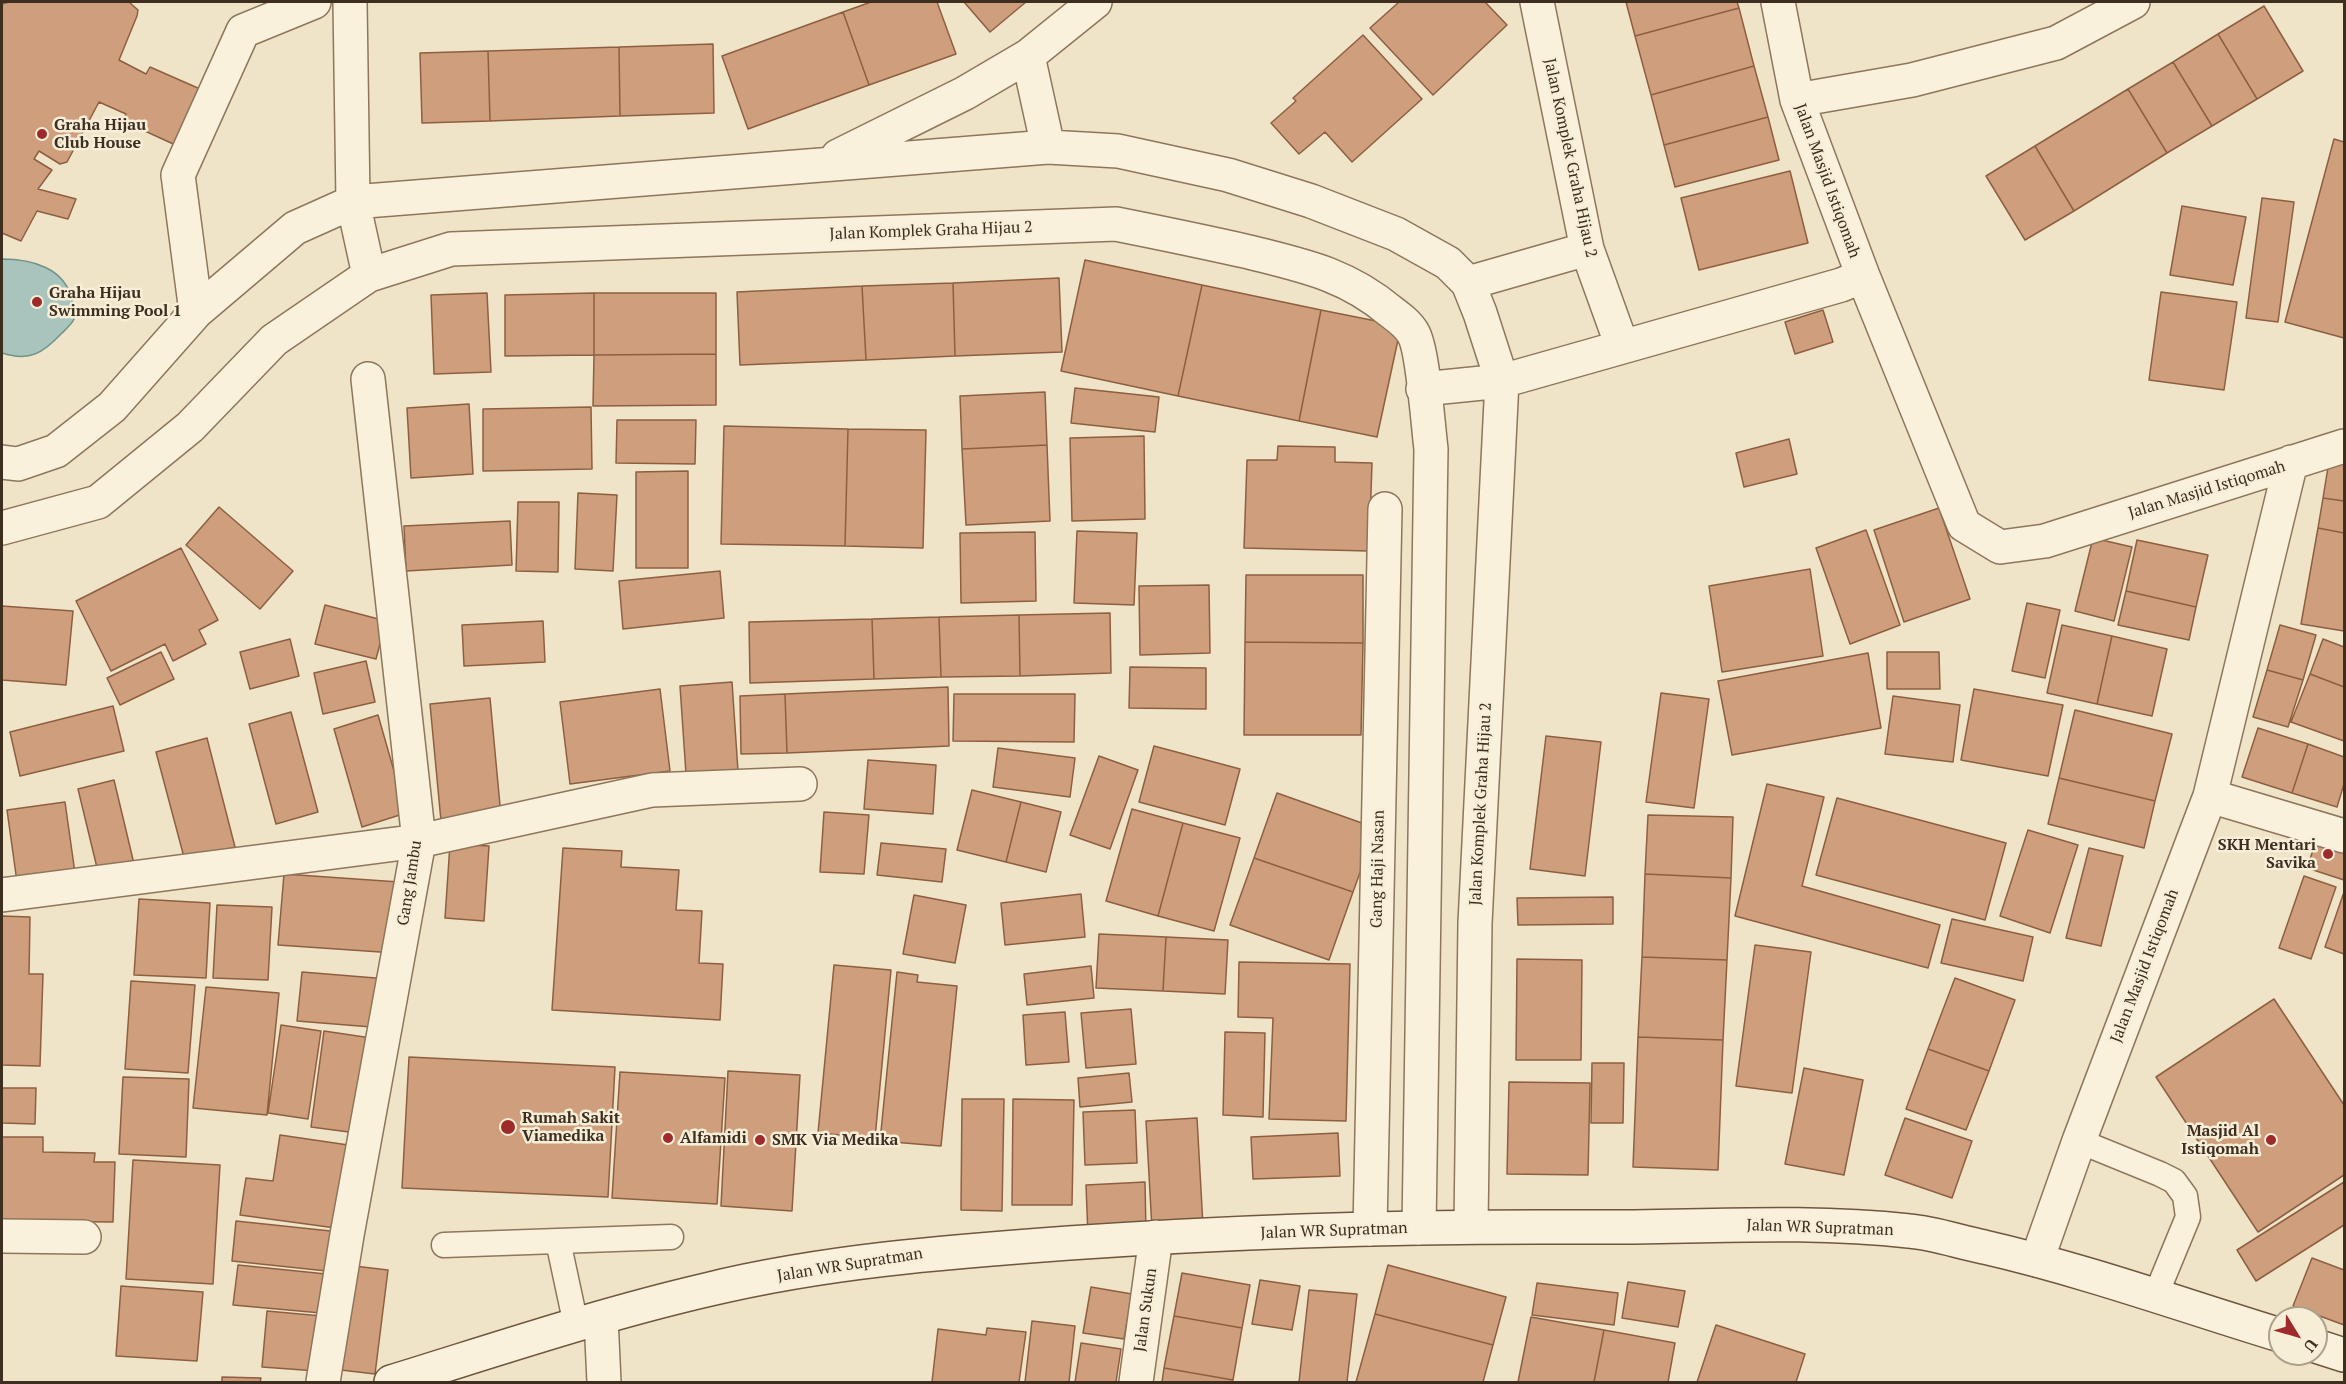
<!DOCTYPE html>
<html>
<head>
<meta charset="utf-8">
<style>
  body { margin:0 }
  #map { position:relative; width:2346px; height:1384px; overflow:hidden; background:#f0e4c8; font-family:"PT Serif",serif }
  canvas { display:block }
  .frame { position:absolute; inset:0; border:3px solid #3d2e20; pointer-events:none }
  .north { position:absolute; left:2268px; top:1306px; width:60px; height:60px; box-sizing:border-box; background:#f7eed8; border:2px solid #ada18e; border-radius:50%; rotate:127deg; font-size:16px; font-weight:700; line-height:24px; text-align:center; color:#3d2e20 }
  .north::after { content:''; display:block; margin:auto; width:21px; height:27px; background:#9e2a2b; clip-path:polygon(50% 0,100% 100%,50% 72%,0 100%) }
</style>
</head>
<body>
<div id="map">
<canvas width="2346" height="1384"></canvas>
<div class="frame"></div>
<div class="north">U</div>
</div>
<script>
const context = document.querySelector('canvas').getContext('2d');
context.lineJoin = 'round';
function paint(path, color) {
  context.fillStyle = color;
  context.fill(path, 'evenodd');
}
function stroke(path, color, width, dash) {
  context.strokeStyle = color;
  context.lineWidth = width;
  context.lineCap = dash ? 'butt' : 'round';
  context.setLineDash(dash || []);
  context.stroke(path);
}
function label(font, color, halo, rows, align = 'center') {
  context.font = font + ' "PT Serif",serif';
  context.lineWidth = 5;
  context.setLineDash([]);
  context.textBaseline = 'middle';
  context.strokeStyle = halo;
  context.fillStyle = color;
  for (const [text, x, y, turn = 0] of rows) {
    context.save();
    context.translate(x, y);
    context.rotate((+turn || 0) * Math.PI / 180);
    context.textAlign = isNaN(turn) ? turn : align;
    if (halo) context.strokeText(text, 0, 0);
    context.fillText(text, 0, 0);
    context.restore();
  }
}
const water = new Path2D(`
  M2 259C32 259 65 268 72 300 73 306 75 313 74 319 72 324 66 329 62 333 43 353 30 362 2 353Z`);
paint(water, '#a9c4bc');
stroke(water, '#6f938a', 1.5);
const building = new Path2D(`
  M9 2H129L138 10 137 16 119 60 146 74 150 67 207 92 182 148 123 121 126 114 99 102 67 162 60 164 39 151 34 159 52 170 38 189 76 199 68 219 37 211 21 241 2 233V4Z
  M871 2H937L956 54 869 85 843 12Z
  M964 2H1026L990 32Z
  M1399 2H1485L1507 25 1433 95 1370 28Z
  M1626 2H1737L1739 8 1635 36Z
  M2264 6 2303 71 2257 99 2218 34Z
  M1739 8 1754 66 1651 95 1635 36Z
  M843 12 869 85 748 129 722 56Z
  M2218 34 2257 99 2212 126 2173 62Z
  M1363 35 1422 99 1352 162 1325 132 1299 154 1271 123 1296 101 1293 98Z
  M713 44 714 113 620 116 619 47Z
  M619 47 620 116 490 121 488 51Z
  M488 51 490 121 422 123 420 53Z
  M2173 62 2212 126 2167 153 2128 89Z
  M1754 66 1768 117 1664 145 1651 95Z
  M2128 89 2167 153 2074 211 2035 146Z
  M1768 117 1779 160 1675 187 1664 145Z
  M2334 139 2344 142V338L2285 322Z
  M2035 146 2074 211 2025 240 1986 176Z
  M1790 171 1808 243 1699 270 1681 198Z
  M2262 198 2294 202 2278 322 2246 318Z
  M2182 206 2246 217 2233 285 2170 275Z
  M1085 260 1202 285 1178 396 1061 371Z
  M1059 278 1062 352 955 356 953 283Z
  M953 283 955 356 866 360 862 286Z
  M1202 285 1321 310 1299 421 1178 396Z
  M862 286 866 360 740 365 737 292Z
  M2161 292 2237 302 2224 390 2149 380Z
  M487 293 491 372 434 374 431 295Z
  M594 293H716V354L594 355Z
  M594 293V355L505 356V295Z
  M1321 310 1401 326 1377 437 1299 421Z
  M1823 310 1833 342 1795 354 1785 322Z
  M716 354V405L593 406 594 355Z
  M1075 388 1159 397 1155 432 1071 423Z
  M1045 392 1047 445 962 449 960 396Z
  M469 404 473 474 411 478 407 408Z
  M591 407 592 469 483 471V409Z
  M617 420H696L695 464 616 463Z
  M724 426 848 429 845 546 721 544Z
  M848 429 926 430 923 548 845 546Z
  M1144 436 1145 519 1072 521 1070 438Z
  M1789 439 1797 474 1744 487 1736 453Z
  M1047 445 1050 521 966 525 962 449Z
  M1278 446 1335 447V462L1372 463 1369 551 1244 548 1247 460H1277Z
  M2330 455 2344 457V501L2323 498Z
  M688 471V568H636V472Z
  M578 493 617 495 613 571 575 569Z
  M2323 498 2344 501V533L2318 528Z
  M518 502H559L558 572 516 571Z
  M219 507 293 571 260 609 186 545Z
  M1939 508 1970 599 1904 622 1874 530Z
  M510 521 512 565 406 571 404 526Z
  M2318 528 2344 533V631L2301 624Z
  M1866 530 1900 625 1850 644 1816 548Z
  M1077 531 1137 533 1134 605 1074 603Z
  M1035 532 1036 601 961 603 960 533Z
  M2093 538 2132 547 2114 621 2075 611Z
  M2137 540 2208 555 2196 607 2126 591Z
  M181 548 218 620 199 630 206 644 173 661 165 644 111 671 76 601Z
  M1810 569 1823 656 1722 672 1709 586Z
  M720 571 724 618 623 629 619 581Z
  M1246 575H1363V643L1245 642Z
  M1209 585 1210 653 1140 655 1139 586Z
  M2126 591 2196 607 2189 640 2118 625Z
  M2027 603 2060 610 2045 678 2012 671Z
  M325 605 386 621 376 659 315 644Z
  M2 606 73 611 66 685 2 680Z
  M1110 613 1111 673 1020 676 1019 615Z
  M1019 615 1020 676 941 677 939 617Z
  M939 617 941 677 874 679 872 619Z
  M872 619 874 679 750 683 749 622Z
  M543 621 545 662 464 666 462 625Z
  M2062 625 2112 636 2097 704 2047 693Z
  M2280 625 2316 635 2303 680 2267 670Z
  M2112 636 2167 649 2152 716 2097 704Z
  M290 639 299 676 250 689 240 652Z
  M2323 639 2344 647V687L2310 674Z
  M1245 642 1363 643 1361 735H1244Z
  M161 652 174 679 120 705 107 678Z
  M1887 652H1939L1940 689H1887Z
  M1868 653 1881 728 1732 755 1718 681Z
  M366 661 375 702 323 714 314 673Z
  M1130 667 1206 668V709L1129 708Z
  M2267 670 2303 680 2288 727 2253 717Z
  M2310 674 2344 687V741L2291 722Z
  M732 682 738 771 686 774 680 686Z
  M948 687 949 746 787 753 785 694Z
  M660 689 670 771 570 784 560 702Z
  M1974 689 2063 705 2048 776 1961 760Z
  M1661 693 1709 699 1694 808 1646 802Z
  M785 694 787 753 741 754 740 696Z
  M954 694H1075L1074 742 953 741Z
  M1893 696 1960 705 1953 762 1885 754Z
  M490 698 501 816 441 821 430 704Z
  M113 706 124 751 20 776 10 732Z
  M2075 710 2172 734 2155 801 2059 778Z
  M291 712 318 812 276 824 249 724Z
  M378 715 406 813 362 827 334 729Z
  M2258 728 2308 744 2292 793 2242 777Z
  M1546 736 1601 742 1585 876 1530 869Z
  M207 738 235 847 185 861 156 752Z
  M2308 744 2344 757V784L2337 807 2292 793Z
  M1154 746 1240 769 1225 825 1139 802Z
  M998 748 1075 758 1070 797 993 787Z
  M1099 756 1138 770 1110 849 1070 835Z
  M868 760 936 765 933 814 864 809Z
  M2059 778 2155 801 2144 848 2048 824Z
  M114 780 135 868 99 876 78 789Z
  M1767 784 1824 797 1802 886 1940 925 1928 968 1735 916Z
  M972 790 1021 802 1006 862 957 850Z
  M1277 793 1376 828 1353 892 1254 858Z
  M1837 798 2006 843 1985 920 1816 875Z
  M65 802 75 873 17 882 7 810Z
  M1021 802 1061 812 1046 872 1006 862Z
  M1132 809 1183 823 1158 916 1106 901Z
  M824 812 869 815 864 874 820 872Z
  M1648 815 1733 817 1731 878 1645 874Z
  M1183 823 1240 838 1214 931 1158 916Z
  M2028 830 2078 845 2050 933 2000 916Z
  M2319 832 2344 840V880L2307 868Z
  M881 843 946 849 942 882 877 875Z
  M450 844 489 846 484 921 445 918Z
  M563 848 622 851 621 867 679 870 676 910 702 911 699 963 723 964 720 1020 552 1010Z
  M2089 848 2123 856 2101 946 2066 938Z
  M1254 858 1353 892 1329 960 1230 925Z
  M284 874 399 882 395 953 278 945Z
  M1645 874 1731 878 1727 960 1642 957Z
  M2304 876 2336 887 2311 959 2279 948Z
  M2344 892V954L2325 947Z
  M1081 894 1085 937 1005 945 1001 903Z
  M914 895 966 905 955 963 903 954Z
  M1613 897V924L1518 925 1517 898Z
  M139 899 210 903 206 978 134 975Z
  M217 905 272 907 268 980 213 978Z
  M2 916 30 917 29 974H43L40 1066 2 1065Z
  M1952 919 2033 937 2023 981 1941 963Z
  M1099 934 1166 937 1163 991 1096 988Z
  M1166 937 1228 940 1225 994 1163 991Z
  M1755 945 1811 952 1792 1093 1736 1086Z
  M1642 957 1727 960 1723 1040 1638 1037Z
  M1517 959 1582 960 1581 1060H1516Z
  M1239 962 1350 964 1346 1121 1269 1119 1273 1018 1238 1017Z
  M834 965 891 970 875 1138 818 1133Z
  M1091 966 1094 998 1027 1005 1024 974Z
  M302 972 388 979 384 1028 297 1021Z
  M897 972 918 975 917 982 957 986 941 1146 880 1141Z
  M1955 978 2015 1000 1989 1071 1928 1049Z
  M131 981 195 985 188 1073 125 1069Z
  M206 987 279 993 267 1115 193 1108Z
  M2274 999 2344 1105V1175L2258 1232 2156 1077Z
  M1131 1009 1136 1064 1086 1068 1081 1013Z
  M1065 1012 1069 1062 1026 1065 1023 1015Z
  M281 1025 321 1031 308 1119 268 1113Z
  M324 1031 378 1039 364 1134 311 1127Z
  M1225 1032 1265 1033 1263 1117 1223 1115Z
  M1638 1037 1723 1040 1718 1170 1633 1167Z
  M1928 1049 1989 1071 1966 1130 1906 1109Z
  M409 1057 615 1067 608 1197 402 1188Z
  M1592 1063H1624L1623 1123H1591Z
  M1804 1068 1863 1080 1844 1175 1785 1164Z
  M728 1071 800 1075 792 1211 721 1206Z
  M620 1072 725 1078 717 1204 612 1198Z
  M1129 1073 1132 1102 1080 1107 1078 1078Z
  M123 1077 189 1079 186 1157 119 1154Z
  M1509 1082 1590 1083 1588 1175 1507 1174Z
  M2 1088H36L35 1124 2 1123Z
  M962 1099H1004L1002 1211 961 1210Z
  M1013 1099 1074 1100 1072 1205H1012Z
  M1135 1110 1137 1163 1085 1165 1083 1112Z
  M1197 1118 1203 1226 1152 1229 1146 1121Z
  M1905 1118 1972 1141 1952 1198 1885 1175Z
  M1338 1133 1340 1176 1253 1179 1251 1137Z
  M280 1135 355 1146 343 1229 240 1215 246 1178 273 1181Z
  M2 1137H43V1152L95 1153 94 1162H115L113 1222 2 1221Z
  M133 1160 220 1165 213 1284 126 1279Z
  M1145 1182 1146 1233 1088 1236 1086 1185Z
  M2344 1182V1225L2256 1281 2237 1250Z
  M236 1221 340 1232 336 1272 232 1261Z
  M2312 1258 2344 1270V1325L2293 1306Z
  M238 1265 336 1275 332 1314 233 1305Z
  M1388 1265 1506 1297 1493 1345 1375 1314Z
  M354 1266 388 1270 375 1374 341 1370Z
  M1182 1273 1250 1285 1242 1328 1174 1316Z
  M1260 1280 1300 1286 1292 1330 1252 1324Z
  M1628 1282 1685 1291 1678 1327 1622 1318Z
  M1537 1283 1618 1293 1614 1325 1532 1315Z
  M121 1286 203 1292 197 1361 116 1356Z
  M1091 1287 1132 1294 1124 1339 1083 1333Z
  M1309 1290 1357 1294 1347 1382H1299Z
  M267 1311 322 1316 317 1371 262 1367Z
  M1375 1314 1493 1345 1483 1382H1356Z
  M1174 1316 1242 1328 1233 1380 1164 1368Z
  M1531 1317 1604 1330 1594 1382H1518Z
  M1032 1321 1075 1326 1069 1382H1025Z
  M1716 1325 1805 1354 1796 1382H1697Z
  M987 1328 1026 1332 1019 1382H932L938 1329 986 1335Z
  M1604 1330 1675 1343 1668 1382H1594Z
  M1081 1343 1121 1349 1116 1382H1075Z
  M1164 1368 1233 1380 1232 1382H1162Z
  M222 1377 261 1378 260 1382H222Z`);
paint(building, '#cf9f7d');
stroke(building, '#8d5f41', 1.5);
const service = new Path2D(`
  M2079 1141 2160 1174 2174 1181 2185 1196 2188 1217 2155 1297
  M558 1241 576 1325
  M444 1245 671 1237`);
const minor = new Path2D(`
  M350 2 353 202 369 275
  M1537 2 1587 249 1622 346
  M1778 2 1797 100 1863 276 1964 525 2000 547 2045 541 2344 446
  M1028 56 1048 147
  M1797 100 1912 80 2056 43 2133 2
  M838 156 965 93 1028 56 1095 2
  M1468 283 1587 249
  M196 312 178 175 243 31 314 2
  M1423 389 1502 381 1841 285 1863 276
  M2 462 18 464 56 451 112 407 196 312 295 228 353 202 1048 147 1118 151 1228 175 1311 201 1396 234 1448 263 1468 283 1480 313 1502 381 1475 923 1471 1226
  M2 528 98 502 190 427 274 340 369 275 451 249 1116 224C1161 233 1205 242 1249 252 1304 266 1346 274 1390 311 1398 317 1408 324 1413 333 1423 349 1428 426 1431 449L1419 1228
  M2210 796 2344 836
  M2 895 419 841 652 790 800 784
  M1370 1229 1385 509
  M2 1236 84 1237
  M2037 1260 2079 1141 2210 796 2291 462
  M601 1318 604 1382
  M323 1382 347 1235 419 841 368 379
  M1136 1382 1156 1237`);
const secondary = new Path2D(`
  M2316 1346 2344 1355
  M391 1382C495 1350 599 1315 706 1290 825 1261 947 1252 1069 1243 1239 1231 1410 1226 1581 1227 1690 1228 1800 1219 1909 1231 1934 1233 1959 1242 1984 1247 2084 1270 2182 1305 2280 1335`);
stroke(service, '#8d765c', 27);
stroke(minor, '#8d765c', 36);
stroke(secondary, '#6f573f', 36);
stroke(service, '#faf1dc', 24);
stroke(minor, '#faf1dc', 33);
stroke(secondary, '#faf1dc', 33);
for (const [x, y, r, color] of [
  [42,134,6,"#9e2a2b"],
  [37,302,6,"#9e2a2b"],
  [2328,854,6,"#9e2a2b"],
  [508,1127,8,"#9e2a2b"],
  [668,1138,6,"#9e2a2b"],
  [760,1140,6,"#9e2a2b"],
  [2271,1140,6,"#9e2a2b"]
]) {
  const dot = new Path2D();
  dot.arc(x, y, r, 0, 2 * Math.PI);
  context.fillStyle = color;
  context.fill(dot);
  stroke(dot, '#f7eed8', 2);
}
label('bold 16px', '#3d2e20', '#f7eed8', [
  ["Graha Hijau",54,125],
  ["Club House",54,143],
  ["Graha Hijau",49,293],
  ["Swimming Pool 1",49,311],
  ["SKH Mentari",2316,845,"right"],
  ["Savika",2316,863,"right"],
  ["Rumah Sakit",522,1118],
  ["Viamedika",522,1136],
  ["Masjid Al",2259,1131,"right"],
  ["Istiqomah",2259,1149,"right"],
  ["Alfamidi",680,1138],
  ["SMK Via Medika",772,1140]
], 'left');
label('16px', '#3d2e20', '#f7eed8', [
  ["Jalan Komplek Graha Hijau 2",1570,158,78],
  ["Jalan Masjid Istiqomah",1827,181,70],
  ["Jalan Komplek Graha Hijau 2",931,231,-2],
  ["Jalan Masjid Istiqomah",2207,490,-17],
  ["Jalan Komplek Graha Hijau 2",1481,804,-87],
  ["Gang Haji Nasan",1378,869,-89],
  ["Gang Jambu",410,883,-81],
  ["Jalan Masjid Istiqomah",2145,966,-69],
  ["Jalan WR Supratman",1820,1228,2],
  ["Jalan WR Supratman",1334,1231,-2],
  ["Jalan WR Supratman",850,1265,-9],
  ["Jalan Sukun",1146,1310,-82]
]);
</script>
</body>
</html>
